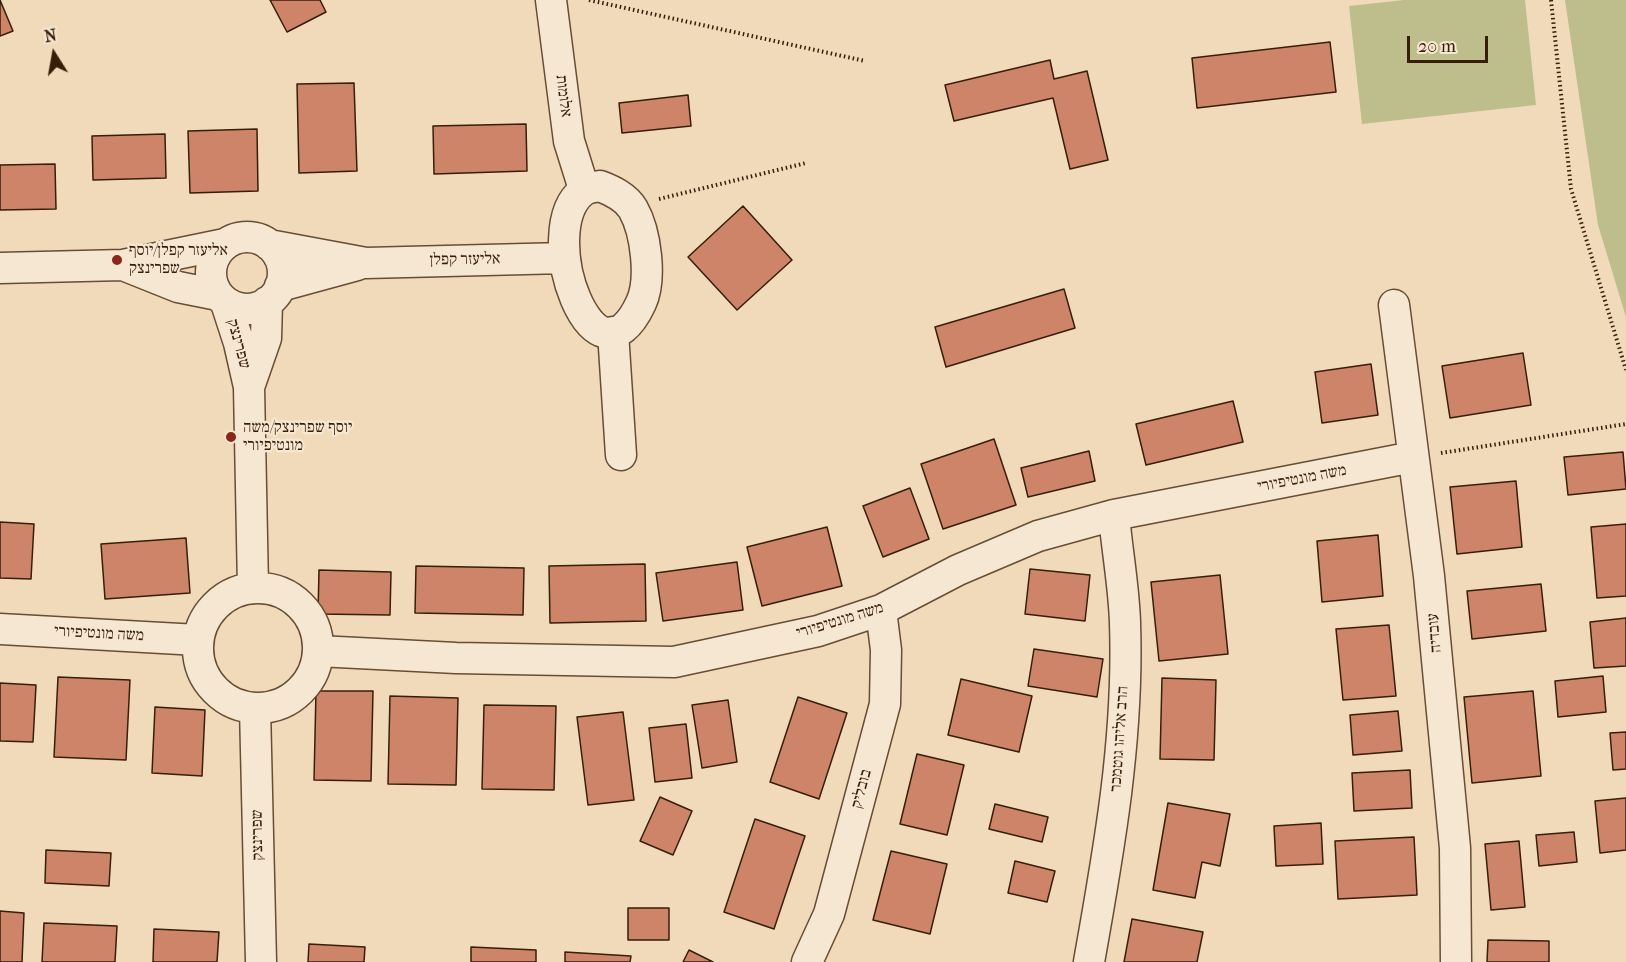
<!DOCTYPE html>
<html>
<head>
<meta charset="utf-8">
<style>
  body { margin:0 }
  #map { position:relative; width:1626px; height:962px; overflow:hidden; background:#f1daba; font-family:"IM FELL French Canon",serif }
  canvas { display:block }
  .north { position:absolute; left:24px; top:24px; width:60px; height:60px; -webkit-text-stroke:4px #f6e7d2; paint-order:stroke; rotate:349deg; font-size:16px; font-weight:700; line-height:24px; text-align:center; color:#371e08 }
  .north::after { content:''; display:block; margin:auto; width:21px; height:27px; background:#371e08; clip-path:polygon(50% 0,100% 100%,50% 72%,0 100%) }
  .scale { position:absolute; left:1407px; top:36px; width:81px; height:27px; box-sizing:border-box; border:3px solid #371e08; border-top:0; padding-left:8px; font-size:18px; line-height:21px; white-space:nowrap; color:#371e08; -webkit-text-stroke:4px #f6e7d2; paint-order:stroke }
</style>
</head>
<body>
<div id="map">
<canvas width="1626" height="962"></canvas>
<div class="north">N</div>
<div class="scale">20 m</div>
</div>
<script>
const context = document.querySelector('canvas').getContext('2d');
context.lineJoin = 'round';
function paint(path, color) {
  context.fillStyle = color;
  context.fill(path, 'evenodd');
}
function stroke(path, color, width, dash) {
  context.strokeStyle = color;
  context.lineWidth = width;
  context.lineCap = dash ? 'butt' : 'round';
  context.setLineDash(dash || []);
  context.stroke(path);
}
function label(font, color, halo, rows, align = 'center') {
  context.font = font + ' "IM FELL French Canon","Frank Ruhl Libre",serif';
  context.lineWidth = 4.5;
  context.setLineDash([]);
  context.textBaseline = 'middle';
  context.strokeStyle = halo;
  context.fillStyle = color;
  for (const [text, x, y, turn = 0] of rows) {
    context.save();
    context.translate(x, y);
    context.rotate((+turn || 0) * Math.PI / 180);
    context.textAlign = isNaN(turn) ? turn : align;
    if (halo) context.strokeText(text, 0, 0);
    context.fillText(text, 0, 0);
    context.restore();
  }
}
paint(new Path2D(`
  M1404 0H1525L1536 105 1362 124 1349 6Z
  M1565 0H1626V317L1598 225Z`), '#bebe8d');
const building = new Path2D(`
  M0 0 13 31 0 36Z
  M270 0H320L326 12 287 32Z
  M1330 42 1336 92 1197 108 1192 58Z
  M1050 60 1054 79 1087 71 1108 160 1070 169 1053 98 954 121 945 85Z
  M354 83 357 171 299 173 297 84Z
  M688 95 691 126 622 133 619 103Z
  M526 124 527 171 434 174 433 126Z
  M257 129 258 191 190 193 188 131Z
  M165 134 166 178 93 180 92 136Z
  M55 164 56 209 0 210V165Z
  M743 206 792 260 737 310 688 257Z
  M1064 289 1075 328 946 367 935 327Z
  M1523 353 1531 405 1450 418 1442 366Z
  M1371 364 1378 415 1322 423 1315 372Z
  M1233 401 1243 442 1146 465 1136 424Z
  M994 439 1016 505 943 529 921 464Z
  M1089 451 1095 481 1028 497 1021 468Z
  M1623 452 1626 489 1568 495 1564 457Z
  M1516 481 1522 547 1457 554 1450 487Z
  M910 488 929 539 883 557 863 506Z
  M0 522 34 524 31 579 0 578Z
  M1626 524V596L1597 598 1591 527Z
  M827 527 842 586 762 606 747 547Z
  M1378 535 1383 596 1322 602 1317 541Z
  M186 538 190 593 105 599 101 544Z
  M737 562 743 610 663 621 656 573Z
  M645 564 646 621 550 623 549 566Z
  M416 566 524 568 523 615 415 613Z
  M1030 569 1090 575 1085 621 1025 614Z
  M319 570 391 572 390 615 318 614Z
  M1220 575 1228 654 1159 661 1151 582Z
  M1541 584 1546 631 1472 639 1467 591Z
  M1626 618V666L1594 668 1590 622Z
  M1389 625 1396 696 1343 700 1336 629Z
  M1034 649 1103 659 1097 697 1028 686Z
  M1603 676 1606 712 1558 717 1555 681Z
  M58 677 130 680 126 760 54 757Z
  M1162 678 1216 680 1214 760 1160 759Z
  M961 679 1032 696 1019 752 948 735Z
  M0 683 36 685 33 742 0 741Z
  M316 691H373L371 781 314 780Z
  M1533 691 1541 776 1472 783 1464 697Z
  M390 696 458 698 456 785 388 784Z
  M798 697 847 713 819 799 770 782Z
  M728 700 737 762 702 768 692 705Z
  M484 705 556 706 554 790 482 789Z
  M155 707 205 710 202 776 152 773Z
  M1398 711 1402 751 1353 755 1350 715Z
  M623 712 634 800 588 805 577 717Z
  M686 724 692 778 655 782 649 728Z
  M1626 732V769L1613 770 1610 733Z
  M917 754 964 765 947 835 900 824Z
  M1410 770 1412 808 1354 811 1352 773Z
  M660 797 692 811 673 855 640 841Z
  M1626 798V850L1600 853 1595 801Z
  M1168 803 1230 814 1220 866 1202 862 1195 898 1153 890Z
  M995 804 1048 817 1042 842 989 829Z
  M755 819 805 836 774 929 724 912Z
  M1321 823 1323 864 1276 866 1274 826Z
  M1574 832 1577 862 1539 866 1536 835Z
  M1414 837 1417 895 1338 899 1335 841Z
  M1519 841 1525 907 1491 910 1485 844Z
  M46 850 111 853 109 886 45 883Z
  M891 851 947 864 930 934 873 920Z
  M1015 861 1055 871 1047 902 1008 893Z
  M628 908H669V940H628Z
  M0 911 24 913 22 962H0Z
  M1132 919 1203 932 1197 962H1124Z
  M44 923 117 926 115 962H42Z
  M154 929 219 932 217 962H153Z
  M1488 940 1549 941V962H1487Z
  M309 944 365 947 364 962H308Z
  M471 947 536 950V962H471Z
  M689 950 713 962H683Z
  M565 952 631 956 630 962H565Z`);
paint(building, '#cd8468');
stroke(building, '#371e08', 1.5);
const street = new Path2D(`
  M551 0 569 141 584 189
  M600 186C613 191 626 197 633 209 646 232 652 279 641 303 595 402 532 230 583 191 587 188 595 187 600 186Z
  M211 273a36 36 0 1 1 72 0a36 36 0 1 1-72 0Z
  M269 245 366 263 565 258
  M123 265 178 287 218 295
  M0 268 123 265 225 244
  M280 286 357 265
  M226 303 239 343 249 387 253 588
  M1394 305 1429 576 1455 848 1456 962
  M613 332 621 455
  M249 387 266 338 267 302
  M198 648a60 60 0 1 1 120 0a60 60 0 1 1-120 0Z
  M0 629 198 640
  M318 651 456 658 674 662 818 631 881 610 958 570 1038 536 1114 515 1413 457
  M255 708 261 962
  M807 962 829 914 885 704 886 650 881 610
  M1089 962C1109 850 1129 738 1125 623 1124 587 1117 551 1114 515`);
stroke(street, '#664d34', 33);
stroke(new Path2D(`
  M589 0 865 61
  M1551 0 1571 189 1626 370
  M659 199 806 163
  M1441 453 1626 424`), '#371e08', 4, [1.5, 3]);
stroke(street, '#f6e7d2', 30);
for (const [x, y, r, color] of [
  [117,260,6,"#8f2418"],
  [231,437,6,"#8f2418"]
]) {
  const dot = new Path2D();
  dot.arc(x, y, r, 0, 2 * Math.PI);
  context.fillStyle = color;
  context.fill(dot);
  stroke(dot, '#f6e7d2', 2);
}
label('16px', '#371e08', '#f6e7d2', [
  ["אלומות",563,96,83],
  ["אליעזר קפלן",465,260,-1],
  ["שפרינצק",238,344,75],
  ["משה מונטיפיורי",1302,479,-11],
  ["משה מונטיפיורי",840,621,-17],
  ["עובדיה",1435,633,-95],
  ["משה מונטיפיורי",99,634,3],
  ["הרב אליהו גוטמכר",1120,739,-86],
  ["בובליק",862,789,-75],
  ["שפרינצק",258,835,-91]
]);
label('16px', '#371e08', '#f6e7d2', [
  ["אליעזר קפלן/יוסף",129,251],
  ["שפרינצק",129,269],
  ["יוסף שפרינצק/משה",243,428],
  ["מונטיפיורי",243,446]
], 'left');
</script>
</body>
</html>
